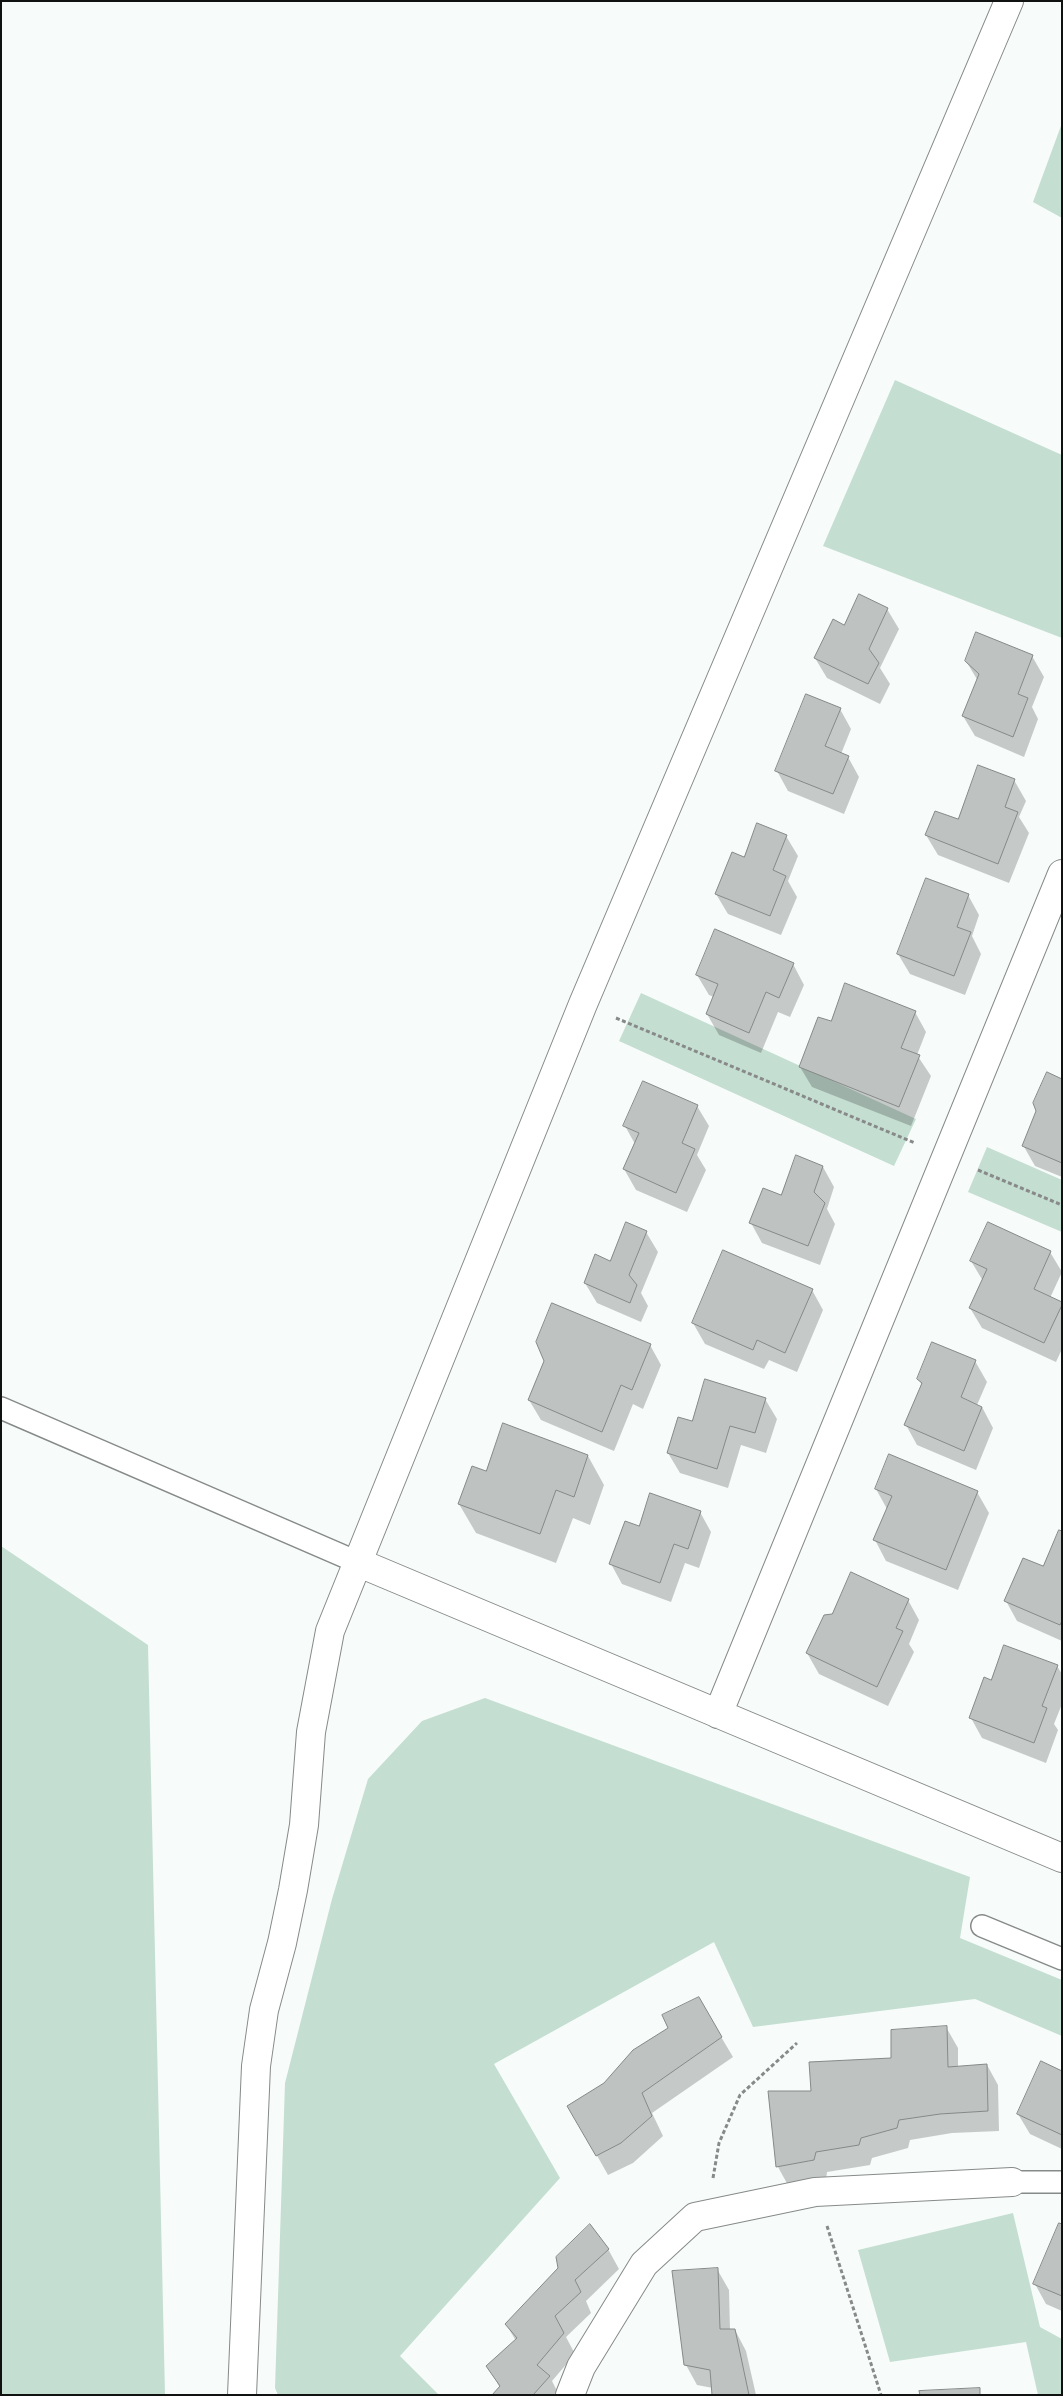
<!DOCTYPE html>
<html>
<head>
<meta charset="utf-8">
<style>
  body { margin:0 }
  #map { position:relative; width:1063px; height:2396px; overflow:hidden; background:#f7fcfa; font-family:Bitter,serif }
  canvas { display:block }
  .frame { position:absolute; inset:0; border:2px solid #101211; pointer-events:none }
</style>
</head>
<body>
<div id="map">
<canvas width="1063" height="2396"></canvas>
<div class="frame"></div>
</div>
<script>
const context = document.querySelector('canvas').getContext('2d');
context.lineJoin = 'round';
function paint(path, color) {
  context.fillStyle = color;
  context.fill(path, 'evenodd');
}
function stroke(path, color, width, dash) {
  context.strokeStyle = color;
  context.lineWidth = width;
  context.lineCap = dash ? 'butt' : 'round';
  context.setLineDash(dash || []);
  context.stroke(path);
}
paint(new Path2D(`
  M1062 123V218L1033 202Z
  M895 380 1062 455V638L823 546Z
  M641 993 916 1119 894 1166 619 1041Z
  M987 1147 1062 1180V1232L968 1192Z
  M1 1546 148 1645 165 2395H1Z
  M485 1698 970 1877 960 1938 1062 1980V2036L975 1999 753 2027 714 1942 494 2064 560 2178 400 2356 439 2395H278L275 2388 285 2083 332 1899 368 1779 422 1721Z
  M1013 2213 1040 2327 1062 2339V2395H1038L1026 2342 890 2362 858 2250Z`), '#c5ded2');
paint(new Path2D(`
  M859 596 887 609 899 629 880 668 890 684 880 704 827 678 815 658 844 627Z
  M1032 656 1044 677 1032 707 1038 719 1024 757 975 736 963 716 978 681 966 661Z
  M840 709 851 729 841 754 848 757 859 777 844 814 788 791 777 771Z
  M1014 780 1026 801 1019 817 1029 833 1009 883 938 855 926 835 959 821Z
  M786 836 798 856 788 881 797 897 781 935 728 914 716 894Z
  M968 895 979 915 972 936 981 954 965 995 910 974 898 954Z
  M793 964 804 985 790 1017 778 1012 761 1053 719 1035 707 1014 714 997 709 995 697 975Z
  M915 1012 926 1032 917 1055 931 1076 911 1126 812 1087 800 1067 832 1023Z
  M1062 1080V1177L1035 1166 1023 1145Z
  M697 1106 709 1126 697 1155 706 1170 687 1212 636 1190 624 1169 635 1144 625 1126Z
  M823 1167 834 1187 827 1209 835 1224 820 1265 762 1243 751 1223 782 1196Z
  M646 1232 658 1252 641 1293 648 1306 641 1322 597 1303 585 1283Z
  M724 1252 812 1290 823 1310 797 1372 769 1360 764 1369 705 1344 693 1323Z
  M1050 1252 1062 1272 1050 1298 1062 1304V1349L1056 1362 982 1328 970 1308 983 1281 971 1261Z
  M650 1345 661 1365 643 1409 633 1404 614 1451 541 1420 529 1400Z
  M975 1361 987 1382 977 1405 982 1407 993 1428 976 1470 917 1445 906 1425 922 1385 918 1379Z
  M765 1399 777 1419 766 1453 741 1445 728 1488 680 1473 668 1453 693 1423Z
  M588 1456 604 1485 590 1525 573 1518 556 1563 476 1533 459 1504 486 1473Z
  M876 1489 977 1492 989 1513 958 1590 886 1561 875 1540 887 1509Z
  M700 1512 711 1532 699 1568 685 1563 671 1602 622 1584 611 1564 640 1527Z
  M1062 1532V1641L1017 1621 1006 1601 1044 1568Z
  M908 1600 919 1620 909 1644 914 1652 888 1706 819 1674 807 1653Z
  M1057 1666 1062 1674V1704L1054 1724 1058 1730 1046 1763 982 1738 971 1718 992 1681Z
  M698 1998 733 2057 652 2113 663 2136 633 2163 608 2175 569 2106 604 2084 670 2028Z
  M946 2027 958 2048V2068L987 2065 998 2085 999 2131 952 2133 910 2140 908 2148 872 2158 870 2165 827 2172 826 2180 789 2187 778 2167 770 2092H812L893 2059Z
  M1062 2072V2149L1030 2134 1018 2114Z
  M1062 2226V2311L1046 2304 1035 2284Z
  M608 2249 619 2269 586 2301 591 2313 566 2337 575 2354 552 2381 559 2395H494L500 2388 488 2366 516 2341 506 2324Z
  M717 2269 729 2290 730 2330H735L746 2351 756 2395H714L713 2388 697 2385 686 2365Z`), '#0003');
const building = new Path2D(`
  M859 594 888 608 869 649 879 663 868 684 814 658 833 619 844 625Z
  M976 632 1033 655 1018 694 1028 698 1013 737 962 716 979 674 965 661Z
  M806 694 841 708 825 746 849 756 833 794 775 771Z
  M978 765 1015 779 1005 807 1018 812 998 864 925 835 935 811 958 819Z
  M757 823 787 835 773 870 786 876 770 916 715 894 732 852 744 857Z
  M926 878 969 894 957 927 971 932 954 976 897 954Z
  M715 929 794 963 779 998 766 992 749 1033 706 1014 718 984 696 975Z
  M845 983 916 1011 901 1048 920 1055 899 1107 799 1067 818 1017 831 1021Z
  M1047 1072 1062 1079V1163L1022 1146 1036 1111 1033 1103Z
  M643 1081 698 1105 682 1143 695 1149 676 1193 623 1169 639 1133 623 1126Z
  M796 1155 823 1166 814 1192 825 1203 808 1246 749 1223 763 1188 781 1195Z
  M626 1222 647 1231 629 1275 637 1285 630 1303 584 1283 595 1254 610 1261Z
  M988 1222 1051 1251 1034 1289 1062 1302V1305L1044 1343 969 1308 987 1269 970 1261Z
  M723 1250 813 1289 785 1353 757 1340 753 1350 692 1323Z
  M552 1303 651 1344 632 1390 621 1385 602 1432 528 1400 544 1361 536 1342Z
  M932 1342 976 1360 961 1397 982 1407 964 1451 904 1425 922 1383 917 1379Z
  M705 1379 766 1398 755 1433 730 1426 717 1469 667 1453 678 1417 692 1421Z
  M503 1423 588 1455 574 1497 556 1490 540 1534 458 1504 472 1466 486 1471Z
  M889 1454 978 1491 946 1570 873 1540 892 1496 875 1489Z
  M650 1493 701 1511 688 1549 674 1544 660 1583 609 1564 625 1521 639 1526Z
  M1059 1530 1062 1531V1621L1060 1625 1004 1601 1023 1558 1043 1566Z
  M851 1572 909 1599 896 1628 903 1631 877 1687 806 1653 824 1615 832 1614Z
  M1004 1645 1058 1665 1042 1706 1047 1708 1034 1743 969 1718 984 1677 991 1680Z
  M699 1997 722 2037 642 2093 652 2116 621 2143 596 2156 567 2106 604 2083 633 2050 668 2028 662 2015Z
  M947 2026 948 2067 987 2064 988 2111 940 2114 899 2120 897 2128 861 2138 859 2145 816 2152 814 2160 776 2167 768 2091H811L809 2062 891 2058V2030Z
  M1041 2061 1062 2071V2135L1017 2114Z
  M1059 2223 1062 2224V2296L1033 2284Z
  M590 2224 609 2249 575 2280 581 2292 555 2316 564 2333 537 2365 550 2376 533 2395H492L500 2386 486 2366 517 2338 505 2324 558 2268 556 2257Z
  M718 2268 720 2329H735L749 2395H712L710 2370 684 2365 672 2271Z
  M980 2388V2395H920L919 2391Z`);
paint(building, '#bec2c0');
stroke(building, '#858987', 1);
const lane = new Path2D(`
  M1 1408 357 1562
  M982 1926 1062 1959
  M1012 2182H1062`);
const street = new Path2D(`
  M357 1562 1062 1858
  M718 1714 1062 874
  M242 2395 256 2066 264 2010 282 1943 293 1890 304 1825 311 1732 330 1631 583 1004 1009 1
  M570 2395 581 2367 644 2264 695 2217 815 2192 1012 2182`);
stroke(lane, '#868a88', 24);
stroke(street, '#868a88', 30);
stroke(new Path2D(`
  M616 1018 915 1143
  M978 1170 1062 1205
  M713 2178 719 2143 740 2095 797 2043
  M827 2226 881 2395`), '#878a89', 3, [4, 2.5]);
stroke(lane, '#fff', 21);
stroke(street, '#fff', 28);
</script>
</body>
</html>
